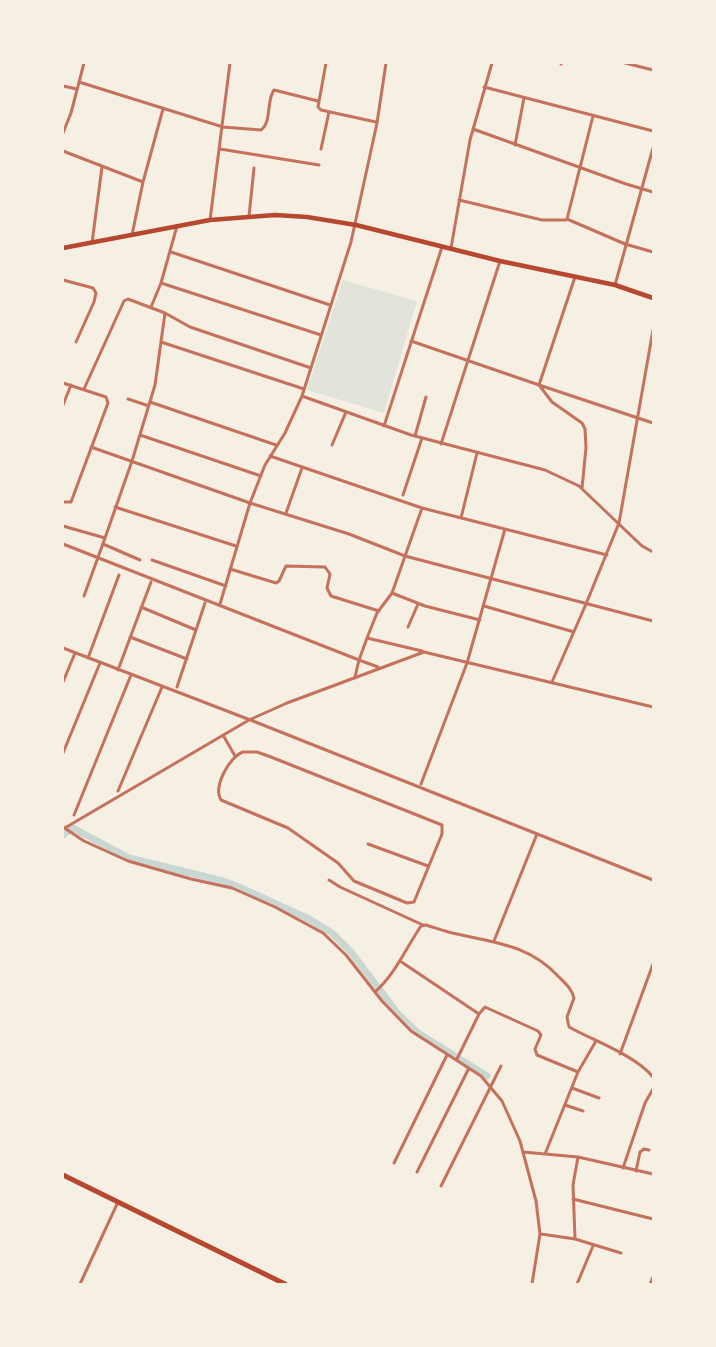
<!DOCTYPE html>
<html>
<head>
<meta charset="utf-8">
<style>
  body { margin:0 }
  #map { position:relative; width:716px; height:1347px; overflow:hidden; background:#f6efe4; font-family:Karla,sans-serif }
  canvas { display:block }
  .frame { position:absolute; inset:0; border:64px solid #f6efe4; pointer-events:none }
</style>
</head>
<body>
<div id="map">
<canvas width="716" height="1347"></canvas>
<div class="frame"></div>
</div>
<script>
const context = document.querySelector('canvas').getContext('2d');
context.lineJoin = 'round';
function paint(path, color) {
  context.fillStyle = color;
  context.fill(path, 'evenodd');
}
function stroke(path, color, width, dash) {
  context.strokeStyle = color;
  context.lineWidth = width;
  context.lineCap = dash ? 'butt' : 'round';
  context.setLineDash(dash || []);
  context.stroke(path);
}
paint(new Path2D(`
  M343 280 417 301 384 413 307 390Z`), '#e2e4dc');
stroke(new Path2D(`
  M63 835 73 828 129 858 223 881 239 887 309 919 332 933 351 952 399 1015 418 1033 487 1076`), '#c9d6d2', 7);
stroke(new Path2D(`
  M326 63 318 107 321 110 376 122
  M625 63 653 70
  M561 64 562 63
  M79 82 223 127 261 130C272 122 266 101 274 90L318 101
  M63 86 77 89
  M484 87 653 131
  M593 116 567 219 625 244 653 252
  M473 129 626 184 653 192
  M63 133 71 113 84 63
  M515 145 524 98
  M220 149 319 165
  M321 149 329 112
  M63 151 143 182
  M459 200 542 220H566
  M249 216 254 168
  M210 220 230 63
  M132 235 143 182 163 109
  M92 243 102 167
  M451 248 470 140 492 63
  M171 252 330 305
  M575 277 539 385 653 423
  M63 280 93 288 96 293 94 302 76 342
  M161 283 321 335
  M615 285 653 148
  M151 307 161 283 177 226
  M165 313 190 327 311 368
  M411 341 539 385 552 402 582 423 585 429 586 448 582 488
  M161 342 304 389
  M63 383 106 397 108 403 71 502H63
  M302 396 411 435 545 470 579 486 642 546 653 552
  M128 399 149 406
  M150 402 276 445
  M63 405 71 385
  M384 426 442 247
  M140 435 261 476
  M415 436 426 397
  M441 444 500 261
  M332 445 346 412
  M91 447 250 503 349 534 405 556 653 621
  M270 456 422 508 607 555
  M403 495 422 438
  M115 507 236 546
  M286 513 302 468
  M461 518 477 453
  M63 526 105 538 132 461 155 385 165 313 128 299 124 301 84 389
  M63 544 359 660 367 638 422 651
  M103 544 140 560
  M152 560 226 586
  M230 569 276 583 279 581 286 566 325 567 330 574 327 588 331 596 379 611
  M392 593 422 508
  M84 596 105 538
  M220 604 250 503 265 465 285 433 302 396 351 242 377 123 386 63
  M484 606 574 632
  M141 607 196 630
  M408 627 418 604
  M130 637 187 659
  M367 638 377 613 392 593 425 606 480 620
  M63 648 253 721 653 880
  M88 658 119 575
  M118 670 151 582
  M355 677 359 660 378 667
  M63 682 75 653
  M552 682 586 604 619 523 653 330
  M177 687 205 603
  M223 735 235 756
  M243 752H257L271 757 442 825V834L414 902 407 903 354 881 338 863 288 828 221 800C213 787 229 757 243 752Z
  M63 753 100 663
  M421 784 467 663 505 529
  M118 791 162 687
  M74 815 131 675
  M63 827 84 841 128 861 191 879 232 888 275 907 323 933 346 955 382 1001 411 1031 481 1076 502 1101 520 1141 536 1201 540 1234 532 1284
  M63 829 249 720 287 703 424 652 653 707
  M368 844 428 866
  M329 880 340 887 423 925
  M494 941 537 834
  M400 961 479 1014 457 1059
  M375 992C396 973 406 948 421 926L426 925C436 928 446 932 457 934 496 943 529 945 558 976 565 983 572 989 574 998L567 1017 569 1027C594 1041 635 1055 653 1077
  M479 1014 485 1007 538 1031 541 1035 535 1049 537 1055 578 1072
  M620 1054 653 964
  M572 1088 599 1098
  M565 1105 583 1111
  M523 1152 578 1157 653 1174
  M545 1154 578 1072 596 1041
  M394 1163 447 1055
  M623 1168 645 1103 653 1089
  M636 1171 640 1152 644 1149 649 1150
  M417 1172 469 1068
  M441 1186 501 1066
  M573 1199 653 1219
  M541 1234 575 1239 621 1253
  M575 1239 573 1185 578 1157
  M80 1284 118 1202
  M577 1284 593 1246
  M650 1284 653 1277`), '#c5725c', 3);
stroke(new Path2D(`
  M63 248 210 220 275 215 307 217 356 225 500 261 615 285 653 298`), '#b5482f', 4.5);
stroke(new Path2D(`
  M63 1175 285 1284`), '#b5482f', 5);
</script>
</body>
</html>
